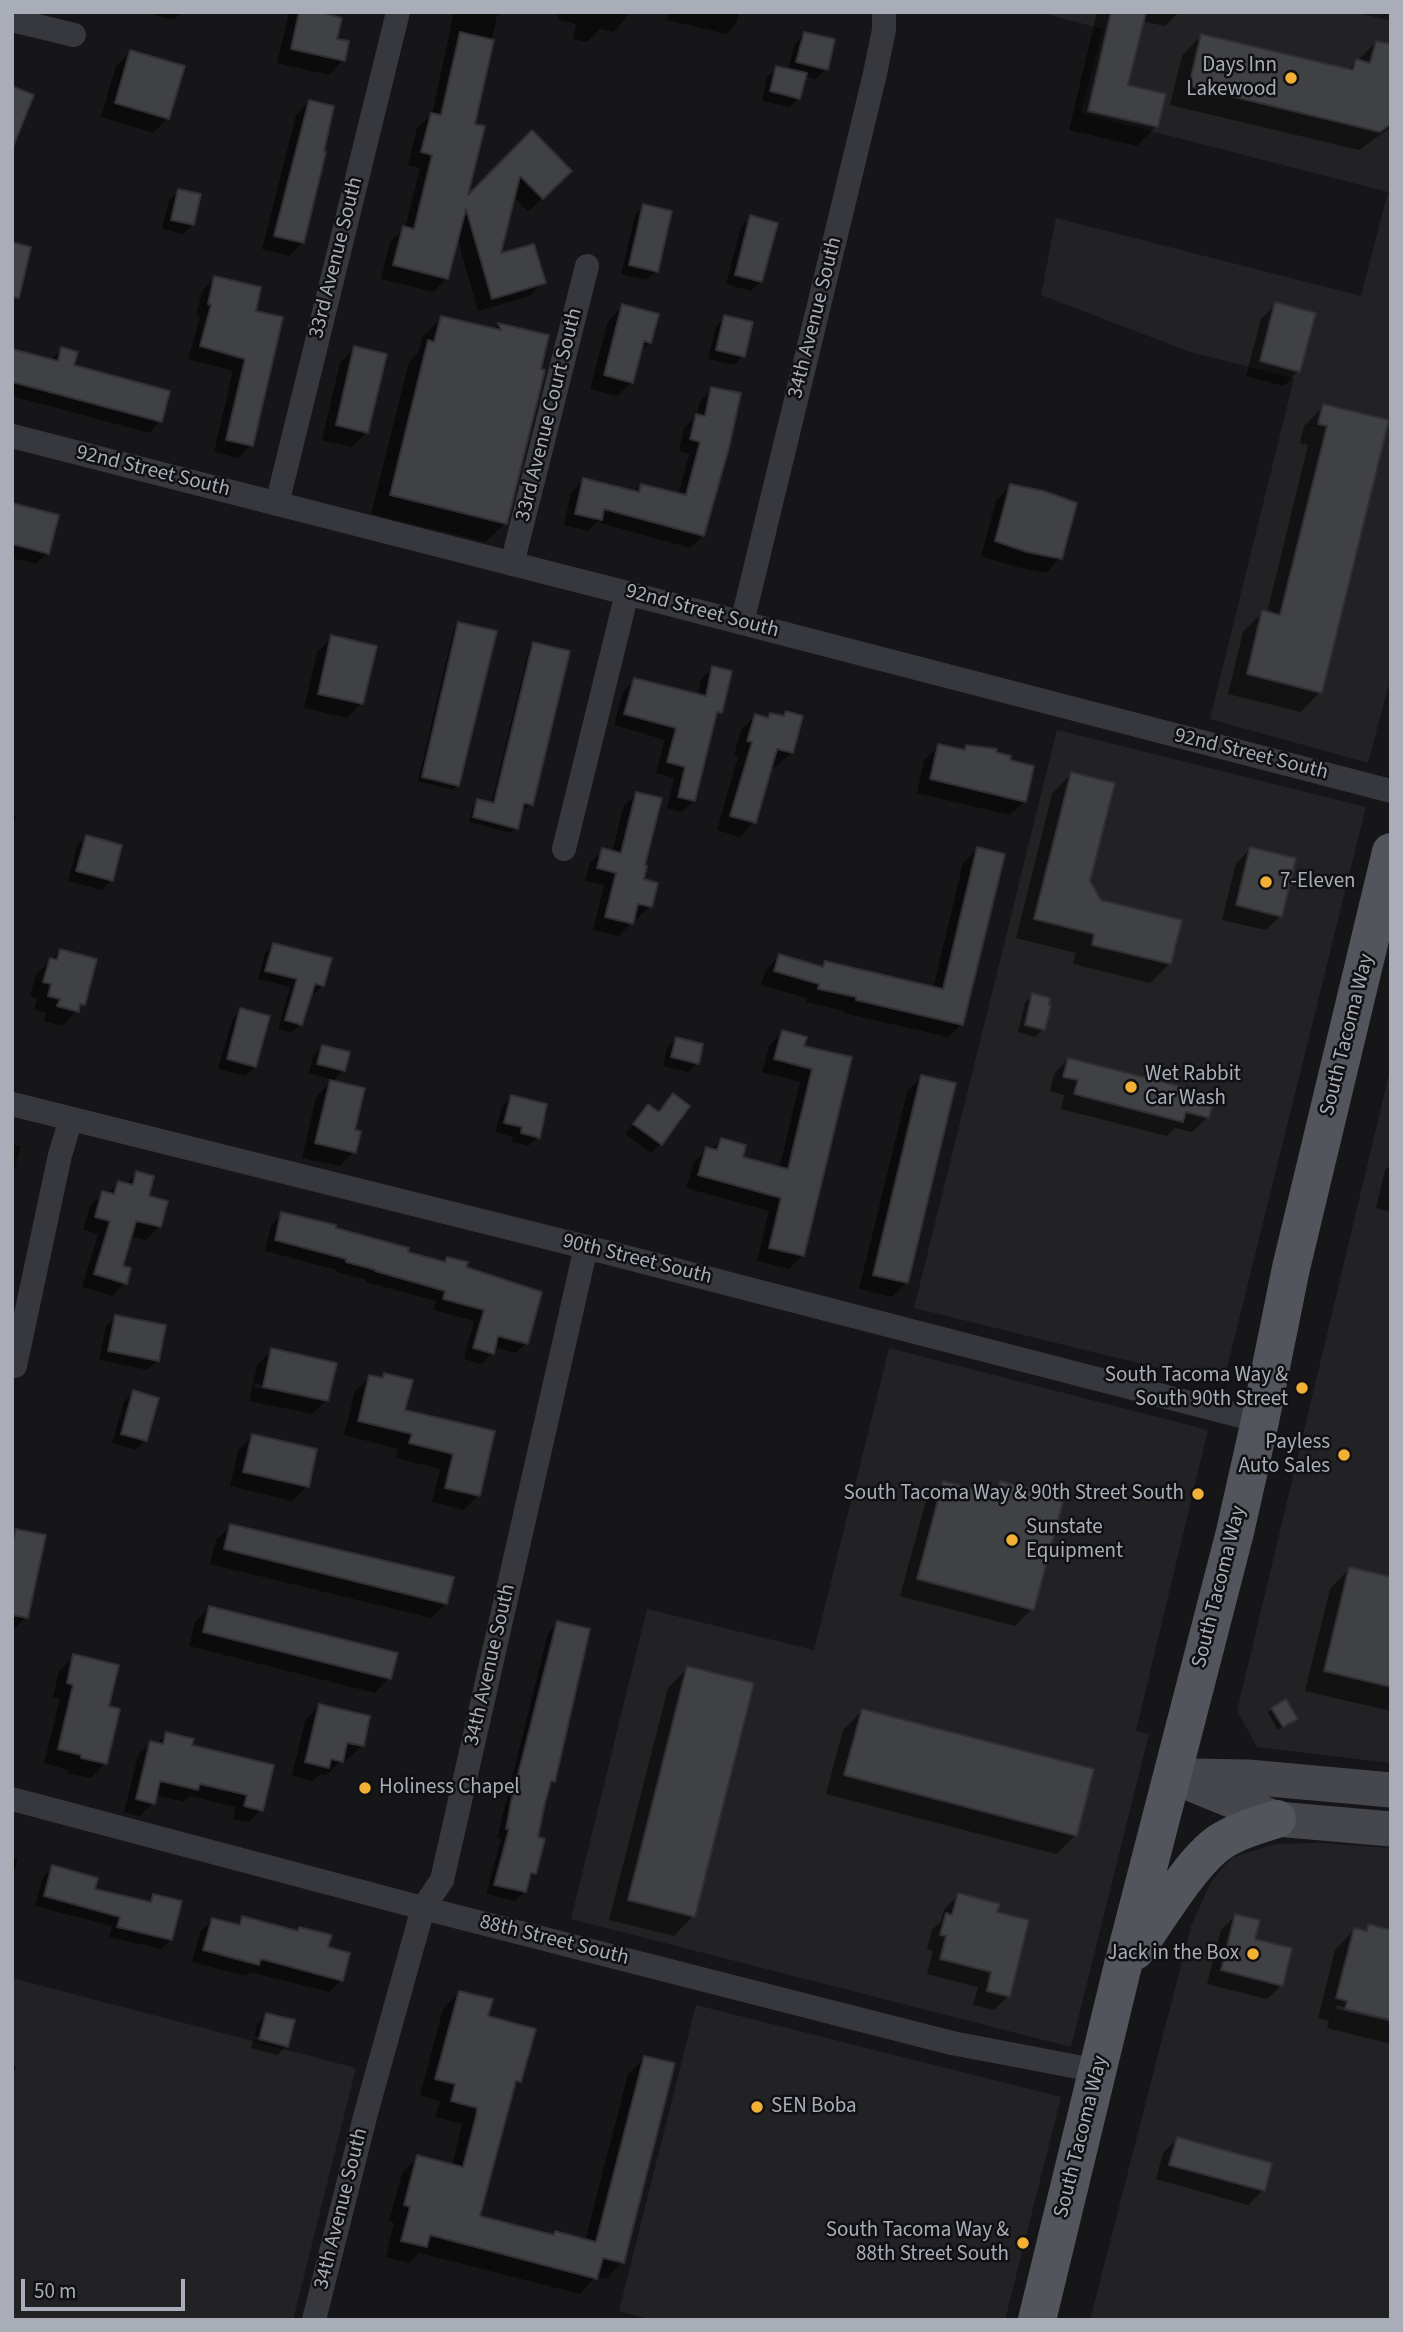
<!DOCTYPE html>
<html>
<head>
<meta charset="utf-8">
<style>
  body { margin:0 }
  #map { position:relative; width:1403px; height:2332px; overflow:hidden; background:#161618; font-family:"Source Sans 3",sans-serif }
  canvas { display:block }
  .frame { position:absolute; inset:0; border:14px solid #a8adb8; pointer-events:none }
  .scale { position:absolute; left:21px; top:2279px; width:164px; height:32px; box-sizing:border-box; border:4px solid #a8adb8; border-top:0; padding-left:9px; font-size:21px; line-height:24px; white-space:nowrap; color:#a8adb8; -webkit-text-stroke:5px #111113; paint-order:stroke }
</style>
</head>
<body>
<div id="map">
<canvas width="1403" height="2332"></canvas>
<div class="frame"></div>
<div class="scale">50 m</div>
</div>
<script>
const context = document.querySelector('canvas').getContext('2d');
context.lineJoin = 'round';
function paint(path, color) {
  context.fillStyle = color;
  context.fill(path, 'evenodd');
}
function stroke(path, color, width, dash) {
  context.strokeStyle = color;
  context.lineWidth = width;
  context.lineCap = dash ? 'butt' : 'round';
  context.setLineDash(dash || []);
  context.stroke(path);
}
function label(font, color, halo, rows, align = 'center') {
  context.font = font + ' "Source Sans 3",sans-serif';
  context.lineWidth = 5;
  context.setLineDash([]);
  context.textBaseline = 'middle';
  context.strokeStyle = halo;
  context.fillStyle = color;
  for (const [text, x, y, turn = 0] of rows) {
    context.save();
    context.translate(x, y);
    context.rotate((+turn || 0) * Math.PI / 180);
    context.textAlign = isNaN(turn) ? turn : align;
    if (halo) context.strokeText(text, 0, 0);
    context.fillText(text, 0, 0);
    context.restore();
  }
}
paint(new Path2D(`
  M1038 12H1355L1391 21V676L1368 763 1210 719 1294 378 1190 352 1041 295 1056 218 1361 296 1388 192 1081 113 1103 29Z
  M1057 730 1366 807 1223 1384 914 1308Z
  M1391 1066V1763L1257 1747 1237 1711Z
  M889 1348 1208 1430 1136 1731 1149 1734 1071 2047 571 1919 647 1609 814 1650Z
  M1318 1843 1391 1848V2320H1090L1191 1926 1211 1882 1231 1858 1275 1844Z
  M12 1978 356 2068 293 2320H12Z
  M696 2005 1061 2097 1005 2320H653L619 2311Z`), '#222225');
paint(new Path2D(`
  M143 12H182L174 20Z
  M289 12H327L343 60 329 75 277 63Z
  M454 12H501L497 16 473 125 465 201 532 133 570 171 528 212 513 196 498 256 544 282 530 296 478 311 457 237 446 279 433 292 381 279 390 242 405 228 420 168 408 165 417 128 432 114Z
  M559 12H628L627 17 613 32 600 29 587 42 573 39 576 24 558 20Z
  M669 12H739L736 24 726 34 667 20Z
  M1097 12H1179L1165 26 1142 21 1126 87 1156 126 1137 146 1069 130Z
  M805 33 826 69 816 79 804 76 799 98 789 107 762 101 767 77 777 68 788 71 795 43Z
  M1201 36 1348 70 1376 42 1391 46V127L1359 150 1170 105 1182 56Z
  M131 52 168 118 153 133 101 117 116 66Z
  M309 102 303 242 289 256 262 249 296 115Z
  M178 191 193 224 183 234 162 229 169 200Z
  M644 206 656 271 646 280 621 274 635 215Z
  M751 217 761 281 751 291 726 284 741 227Z
  M215 278 253 312 251 445 238 458 214 452 233 371 188 359 200 317 196 316 202 291Z
  M1276 304 1298 371 1284 386 1246 376 1261 319Z
  M623 306 650 342 639 353 632 382 617 396 590 389 608 321Z
  M725 317 743 356 734 365 708 359 716 326Z
  M442 318 493 330 499 325 539 370 505 523 486 542 371 514 409 362 418 353 422 337Z
  M355 348 367 432 352 447 322 440 340 363Z
  M62 349 72 366 160 421 149 433 12 396V351L50 361Z
  M712 389 703 536 690 548 597 522 588 531 564 525 571 493 583 480 635 492 642 486 678 495 689 454 679 451 684 428 696 416 700 401Z
  M1324 406 1387 422 1320 692 1301 712 1228 694 1243 632 1263 612 1267 613 1308 445 1300 443 1304 426Z
  M1011 486 1060 558 1046 573 1012 566 981 556 996 501Z
  M12 505 47 553 36 564 12 558Z
  M459 624 457 786 453 790 418 781 454 628Z
  M332 637 361 704 347 718 304 708 317 652Z
  M534 644 531 804 526 809 521 808 516 828 511 833 469 822 473 806 478 801 491 804 529 649Z
  M713 668 720 712 714 719 694 800 682 812 667 808 674 778 656 773 665 740 614 725 623 692 634 680 698 696 701 679Z
  M786 713 791 753 776 767 771 766 754 822 740 837 717 830 738 756 734 755 741 730 755 716 766 719 770 714 782 718Z
  M939 746 962 751 967 747 994 753 1008 762 1025 801 1010 815 917 793 924 760Z
  M1071 774 1088 881 1099 902 1170 963 1150 983 1073 964 1076 953 1016 938 1052 794Z
  M636 794 643 866 642 881 650 906 637 919 633 918 631 923 619 936 593 930 604 885 585 881 590 863 603 850 612 853 623 807Z
  M12 815 16 816 12 830Z
  M86 837 111 880 102 890 68 881 77 846Z
  M977 849 962 1024 948 1037 843 1013 844 1011 806 1002 807 998 761 985 766 970 779 956 820 968 825 963 933 989 963 863Z
  M1251 849 1280 916 1266 930 1222 920 1236 863Z
  M273 944 323 985 314 994 310 993 301 1024 292 1033 278 1029 290 987 258 979 265 953Z
  M60 951 83 1004 62 1026 44 1021 46 1013 34 1010 37 998 30 996 36 975Z
  M1033 995 1043 1029 1035 1037 1018 1032 1025 1003Z
  M241 1010 255 1067 245 1076 218 1069 232 1020Z
  M782 1032 802 1047 850 1058 802 1256 789 1269 757 1261 769 1211 686 1188 694 1162 707 1149 711 1150 721 1140 741 1158 779 1169 800 1082 762 1072 769 1046Z
  M676 1039 697 1063 688 1072 663 1066 667 1048Z
  M323 1047 344 1070 332 1082 353 1131 354 1152 340 1166 302 1158 316 1097 333 1080 309 1073 313 1056Z
  M1068 1059 1212 1096 1207 1118 1192 1132 1175 1128 1167 1136 1061 1109 1064 1095 1050 1091 1054 1074Z
  M921 1077 907 1282 892 1297 859 1289 907 1092Z
  M673 1096 661 1143 651 1153 625 1134 648 1106 658 1113Z
  M511 1097 538 1137 528 1146 512 1142 513 1137 495 1132 502 1107Z
  M12 1144 21 1146 12 1179Z
  M1391 1165V1212L1376 1208 1385 1170Z
  M137 1173 159 1227 146 1240 130 1236 121 1267 125 1283 112 1296 82 1287 98 1234 83 1230 90 1206 103 1193 107 1194 118 1183 125 1185Z
  M282 1214 405 1253 443 1263 447 1259 464 1268 526 1343 516 1353 493 1347 492 1353 481 1364 464 1359 474 1321 433 1310 436 1301 366 1282V1280L336 1272 337 1270 265 1251 271 1225Z
  M115 1317 157 1360 148 1370 99 1360 106 1326Z
  M272 1350 327 1400 312 1414 249 1401 257 1365ZM255 1383 318 1397V1400L254 1387Z
  M385 1375 403 1412 493 1433 478 1495 464 1510 432 1502 440 1469 396 1458 398 1449 344 1435 355 1391 370 1377 380 1379Z
  M133 1392 145 1440 136 1450 112 1443 124 1402Z
  M252 1436 307 1486 292 1501 230 1486 238 1451Z
  M1001 1482 1032 1609 1015 1626 900 1596 926 1501 943 1483 988 1495Z
  M231 1526 446 1603 431 1618 210 1564 216 1540Z
  M17 1531 26 1617 12 1631V1535Z
  M1349 1569 1391 1579V1711L1305 1691 1330 1589Z
  M209 1608 389 1678 375 1693 189 1646 195 1622Z
  M557 1623 553 1781 548 1786 536 1838 535 1874 527 1882 525 1891 515 1901 486 1894 501 1839 497 1838 503 1813 548 1633Z
  M74 1656 107 1708 105 1763 91 1778 67 1773 68 1770 44 1763 60 1699 53 1697 59 1671Z
  M687 1668 693 1916 674 1936 609 1920 668 1688Z
  M319 1706 362 1745 347 1760 342 1759 327 1775 320 1774 312 1781 292 1776 305 1721Z
  M1272 1709 1291 1722 1278 1730 1268 1713Z
  M862 1711 1076 1835 1056 1854 826 1794 843 1730Z
  M167 1734 190 1746 272 1766 261 1810 249 1822 233 1819 235 1807 190 1796 184 1802 155 1795 153 1803 140 1816 124 1812 138 1755 151 1743 156 1744Z
  M12 1858 18 1859 12 1880Z
  M53 1867 93 1891 146 1903 153 1896 171 1940 161 1949 109 1937 112 1926 35 1906 43 1877Z
  M958 1895 995 1913 1008 1996 994 2010 973 2005 978 1987 927 1974 933 1951 927 1949 932 1930 941 1921 944 1910Z
  M1235 1916 1281 1985 1267 1999 1207 1984 1221 1930Z
  M243 1918 296 1932 300 1929 326 1948 341 1980 329 1992 250 1972 246 1976 192 1962 200 1932 212 1920 235 1926Z
  M1369 1926 1391 2019 1337 2005 1336 2009 1391 2022V2044L1327 2028 1329 2021 1318 2018 1335 1950 1354 1930 1363 1932Z
  M459 1992 486 2018 520 2081 512 2089 478 2217 552 2236 555 2233 585 2241 628 2074 644 2058 622 2262 606 2279 596 2276 580 2294 419 2253 409 2263 386 2257 394 2223 389 2221 402 2173 418 2157 452 2166 462 2124 435 2117 440 2101 420 2095 443 2009Z
  M267 2015 287 2046 277 2055 251 2048 253 2039 283 2047V2043L254 2036 257 2024Z
  M12 2065 16 2066 12 2083Z
  M1177 2139 1270 2165 1263 2190 1248 2205 1156 2179 1163 2153Z`), '#0007');
const building = new Path2D(`
  M299 12H321L342 18 337 39 349 41 345 61 291 49Z
  M1111 12H1146L1128 85 1166 94 1158 127 1088 111Z
  M460 32 494 40 475 124 485 126 468 195 532 130 572 171 543 199 520 176 501 253 534 244 546 283 492 299 466 209 448 279 393 265 403 226 414 229 432 155 421 152 431 113 441 115Z
  M804 32 835 39 828 70 796 62Z
  M1201 34 1353 70 1356 59 1370 63 1376 41 1391 44V124L1380 132 1189 86Z
  M130 50 185 66 169 119 115 103Z
  M776 66 807 73 800 99 770 91Z
  M12 86 34 95 13 147H12Z
  M309 100 334 106 324 152H326L304 243 274 236Z
  M178 189 201 194 194 225 171 220Z
  M643 204 672 211 658 272 629 265Z
  M750 215 778 223 762 282 735 275Z
  M12 242 31 247 19 298 12 297Z
  M214 276 261 287 256 311 283 317 253 446 226 440 245 359 200 346 211 305 208 304Z
  M1275 302 1316 313 1300 372 1260 361Z
  M622 304 659 314 651 343 644 341 633 383 604 375Z
  M724 315 753 322 745 357 716 350Z
  M441 316 501 330 498 323 549 335 541 369 545 370 507 524 390 495 428 340 434 342Z
  M354 346 387 354 368 433 336 425Z
  M61 347 78 352 74 365 170 391 162 422 12 382V349L58 361Z
  M711 387 741 393 729 448 704 536 604 509 602 520 575 514 583 478 639 492 641 484 686 495 700 442 690 439 696 414 705 416Z
  M1323 404 1389 420 1322 693 1247 674 1262 610 1280 615 1327 426 1318 424Z
  M1010 484 1044 491 1077 503 1062 559 1027 552 995 541Z
  M12 503 59 515 49 554 12 544Z
  M458 622 497 631 459 786 422 777Z
  M331 635 377 646 363 704 318 694Z
  M533 642 570 651 533 805 524 803 518 829 473 817 477 799 494 803Z
  M712 666 732 671 722 713 717 712 695 801 678 797 685 767 667 762 676 728 624 714 634 678 706 696Z
  M786 711 803 716 793 753 777 749 756 823 730 816 752 742 747 741 755 714 768 718 770 713 784 716Z
  M938 744 965 750 966 745 997 749 996 752 1011 756 1010 760 1034 766 1026 802 930 779Z
  M1071 772 1115 783 1090 881 1101 900 1182 920 1171 964 1092 945 1094 934 1034 919Z
  M636 792 662 798 645 865 647 866 644 879 658 883 652 907 638 904 633 924 605 917 616 873 597 868 602 848 621 853Z
  M86 835 122 845 113 881 76 871Z
  M977 847 1005 854 963 1025 856 1000V997L818 989 819 984 774 971 779 954 823 967 825 961 943 989Z
  M1250 847 1296 858 1282 917 1236 905Z
  M273 943 332 958 324 986 315 984 302 1025 285 1020 297 979 265 971Z
  M60 949 97 959 85 1005 80 1004 79 1012 57 1006 60 999 48 996 51 984 43 982 50 958 57 960Z
  M1032 993 1050 998 1049 1005H1051L1045 1030 1025 1025Z
  M240 1008 270 1016 256 1067 227 1059Z
  M782 1030 807 1037 804 1046 852 1057 804 1256 769 1248 781 1198 698 1175 706 1147 717 1150 721 1138 746 1145 743 1157 788 1169 812 1069 774 1059Z
  M676 1037 703 1044 699 1064 671 1057Z
  M322 1045 350 1052 345 1071 317 1064Z
  M1068 1058 1215 1095 1209 1118 1186 1112 1183 1122 1074 1094 1078 1080 1063 1077Z
  M921 1075 956 1083 908 1283 873 1275Z
  M330 1080 365 1088 355 1130 361 1131 356 1153 315 1143Z
  M673 1093 690 1106 662 1145 633 1124 648 1104 659 1112Z
  M511 1095 547 1104 540 1138 521 1133 522 1127 504 1123Z
  M136 1171 154 1176 149 1196 168 1201 161 1227 136 1221 123 1266 131 1268 127 1284 94 1274 110 1221 95 1217 102 1191 114 1194 118 1181 133 1185Z
  M281 1212 336 1225V1228L409 1248 408 1252 445 1262 447 1257 468 1262 466 1267 542 1292 528 1344 498 1336 494 1354 473 1348 484 1310 443 1299 445 1291 375 1271 376 1270 346 1262V1259L275 1240Z
  M115 1315 166 1325 159 1361 108 1351Z
  M271 1348 337 1363 328 1401 263 1387Z
  M384 1373 413 1380 405 1410 495 1431 480 1496 445 1488 453 1454 409 1443 412 1434 358 1421 369 1375 383 1378Z
  M133 1390 159 1398 147 1441 121 1434Z
  M252 1434 317 1449 309 1487 243 1472Z
  M943 1481 996 1495 1000 1481 1064 1498 1034 1610 917 1579Z
  M230 1524 454 1577 447 1604 224 1549Z
  M16 1529 46 1535 28 1618 12 1615V1546Z
  M1349 1567 1391 1577V1687L1324 1671Z
  M209 1606 398 1653 391 1679 203 1632Z
  M557 1621 590 1629 555 1782 551 1781 545 1803 538 1837 545 1839 536 1874 531 1873 526 1892 494 1885 509 1829H506L511 1802Z
  M73 1654 119 1665 109 1706 120 1709 107 1764 81 1758V1755L58 1749 73 1685 67 1683Z
  M687 1666 754 1683 695 1917 628 1900Z
  M1286 1699 1298 1719 1283 1727 1271 1708Z
  M319 1704 370 1716 364 1746 347 1743 343 1762 331 1759 329 1768 305 1762Z
  M862 1709 1094 1769 1077 1836 844 1775Z
  M166 1732 194 1739 192 1745 274 1765 263 1811 244 1806 247 1795 200 1784 198 1790 160 1781 155 1804 136 1799 150 1741 163 1744Z
  M52 1865 98 1878 95 1889 151 1902 153 1894 182 1901 172 1940 117 1927 120 1917 44 1896Z
  M958 1893 1000 1904 997 1912 1029 1920 1010 1997 987 1991 991 1972 940 1959 946 1936 940 1935 946 1913 952 1915Z
  M1235 1914 1260 1920 1255 1939 1292 1948 1283 1986 1221 1970Z
  M242 1916 298 1931 299 1927 332 1935 328 1947 350 1953 343 1981 261 1959 259 1965 203 1950 212 1918 240 1925Z
  M1368 1924 1391 1930V2020L1345 2009 1347 2001 1336 1998 1354 1928 1367 1931Z
  M459 1991 493 1999 488 2016 536 2029 521 2082 516 2081 480 2216 554 2235 555 2231 596 2242 644 2056 675 2063 624 2263 603 2258 597 2279 430 2235 427 2247 401 2241 410 2207 404 2205 417 2155 463 2167 476 2116 477 2108 451 2101 455 2084 435 2079Z
  M266 2013 295 2020 288 2047 259 2039Z
  M1177 2137 1272 2163 1265 2191 1169 2165Z`);
paint(building, '#404145');
stroke(building, '#303034', 2);
stroke(new Path2D(`
  M12 20 74 35
  M12 436 627 593 1391 791
  M277 504 398 12
  M512 564 587 266
  M742 623 874 78 884 30V12
  M564 849 627 593
  M12 1104 586 1247 1260 1421
  M15 1366 60 1155 71 1119
  M12 1799 423 1908 952 2043 1099 2071
  M314 2320 366 2113 423 1908 442 1880 586 1247`), '#37383d', 24);
stroke(new Path2D(`
  M1172 1776 1277 1819 1391 1829
  M1192 1776 1248 1777 1391 1790`), '#45474d', 35);
stroke(new Path2D(`
  M1135 1951C1157 1920 1191 1862 1220 1842 1237 1831 1258 1825 1277 1819
  M1037 2320 1122 1969 1235 1532 1260 1421 1291 1268 1391 852`), '#53555c', 38);
for (const [x, y, r, color] of [
  [1291,78,7,"#f2b134"],
  [1266,882,7,"#f2b134"],
  [1131,1087,7,"#f2b134"],
  [1302,1388,7,"#f2b134"],
  [1344,1455,7,"#f2b134"],
  [1198,1494,7,"#f2b134"],
  [1012,1540,7,"#f2b134"],
  [365,1788,7,"#f2b134"],
  [1253,1954,7,"#f2b134"],
  [757,2107,7,"#f2b134"],
  [1023,2243,7,"#f2b134"]
]) {
  const dot = new Path2D();
  dot.arc(x, y, r, 0, 2 * Math.PI);
  context.fillStyle = color;
  context.fill(dot);
  stroke(dot, '#111113', 2.5);
}
label('21px', '#a8adb8', '#111113', [
  ["Days Inn",1277,66],
  ["Lakewood",1277,90],
  ["7-Eleven",1280,882,"left"],
  ["Wet Rabbit",1145,1075,"left"],
  ["Car Wash",1145,1099,"left"],
  ["South Tacoma Way &",1288,1376],
  ["South 90th Street",1288,1400],
  ["Payless",1330,1443],
  ["Auto Sales",1330,1467],
  ["South Tacoma Way & 90th Street South",1184,1494],
  ["Sunstate",1026,1528,"left"],
  ["Equipment",1026,1552,"left"],
  ["Holiness Chapel",379,1788,"left"],
  ["Jack in the Box",1239,1954],
  ["SEN Boba",771,2107,"left"],
  ["South Tacoma Way &",1009,2231],
  ["88th Street South",1009,2255]
], 'right');
label('21px', '#a8adb8', '#111113', [
  ["33rd Avenue South",337,258,-76],
  ["34th Avenue South",816,318,-76],
  ["33rd Avenue Court South",550,415,-76],
  ["92nd Street South",153,472,14],
  ["92nd Street South",702,612,15],
  ["92nd Street South",1251,755,14],
  ["South Tacoma Way",1348,1035,-76],
  ["90th Street South",637,1260,14],
  ["South Tacoma Way",1220,1587,-76],
  ["34th Avenue South",491,1665,-77],
  ["88th Street South",554,1941,14],
  ["South Tacoma Way",1082,2137,-76],
  ["34th Avenue South",342,2209,-76]
]);
</script>
</body>
</html>
